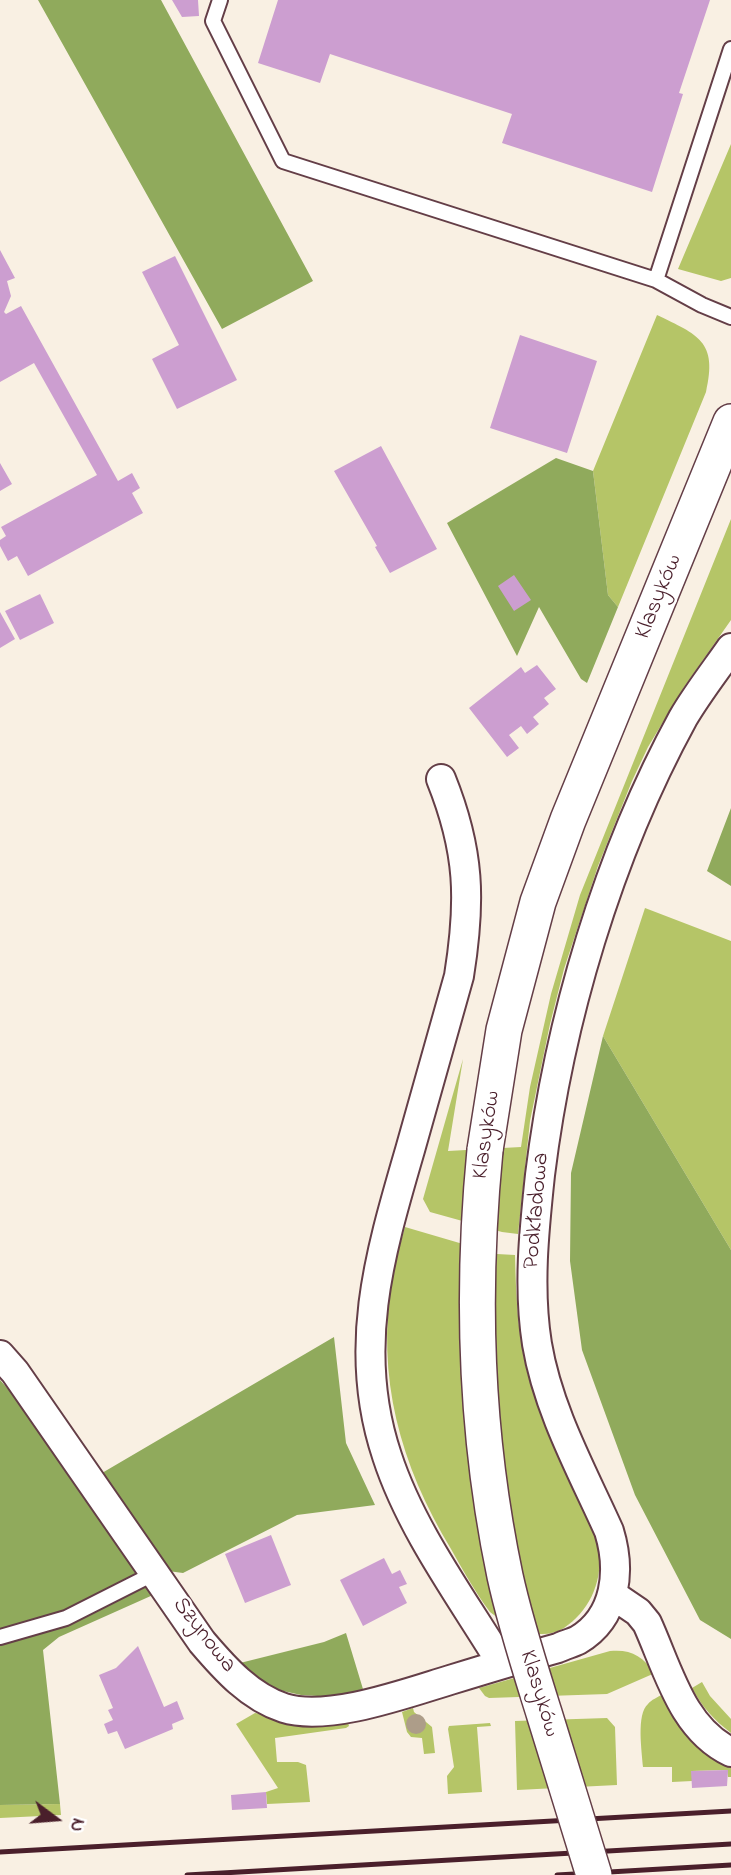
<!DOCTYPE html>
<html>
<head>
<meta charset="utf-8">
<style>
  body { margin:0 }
  #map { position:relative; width:731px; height:1875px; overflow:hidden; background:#f9f0e3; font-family:"Indie Flower",sans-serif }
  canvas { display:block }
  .north { position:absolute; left:21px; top:1784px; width:70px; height:70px; -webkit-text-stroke:5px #fff; paint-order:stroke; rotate:106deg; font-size:19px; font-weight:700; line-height:28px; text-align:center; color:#4a1f2b }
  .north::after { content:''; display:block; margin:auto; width:24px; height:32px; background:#4a1f2b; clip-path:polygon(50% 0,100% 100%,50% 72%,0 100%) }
</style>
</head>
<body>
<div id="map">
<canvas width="731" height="1875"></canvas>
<div class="north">N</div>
</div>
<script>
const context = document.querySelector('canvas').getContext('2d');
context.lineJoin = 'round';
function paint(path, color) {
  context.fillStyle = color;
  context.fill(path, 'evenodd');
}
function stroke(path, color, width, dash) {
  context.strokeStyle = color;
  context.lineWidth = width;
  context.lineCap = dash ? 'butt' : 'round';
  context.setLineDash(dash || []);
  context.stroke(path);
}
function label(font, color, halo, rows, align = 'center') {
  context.font = font + ' "Indie Flower",sans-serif';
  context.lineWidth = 5;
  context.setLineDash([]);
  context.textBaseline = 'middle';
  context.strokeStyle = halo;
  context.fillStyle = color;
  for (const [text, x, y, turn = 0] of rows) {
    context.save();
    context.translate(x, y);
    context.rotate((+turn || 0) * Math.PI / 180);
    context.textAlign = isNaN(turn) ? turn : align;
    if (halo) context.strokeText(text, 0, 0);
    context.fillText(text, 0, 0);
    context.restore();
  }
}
paint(new Path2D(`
  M731 144V278L721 281 678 269Z
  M657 315C698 335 718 341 706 392L618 607 608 595 593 471Z
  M731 519V620L684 687 648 747 632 781 598 866 564 969 550 1024 530 1121 518 1234 502 1232 430 1212 423 1199 463 1059 448 1151 521 1147 530 1087 551 994 580 895Z
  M645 908 731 941V1250L603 1036Z
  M405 1227 497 1254 515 1255C516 1301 518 1343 531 1386 547 1424 563 1462 579 1500 586 1517 598 1536 599 1555 602 1584 588 1612 564 1628 540 1643 509 1627 490 1612 475 1592 463 1570 451 1549 400 1464 376 1378 392 1279 395 1262 400 1245 405 1227Z
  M610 1651C631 1649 642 1656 655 1673L607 1694 489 1698 485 1696 479 1688Z
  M702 1682 710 1696 731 1719V1733C714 1720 702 1707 692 1688Z
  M663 1694C679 1732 693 1750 731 1767V1777H728L727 1770 692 1771V1781L672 1782V1767H643C642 1752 636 1714 648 1704 651 1700 658 1697 663 1694Z
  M413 1708 414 1712 432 1727 435 1753 424 1754 422 1738 411 1737 407 1732 402 1712Z
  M255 1713 279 1717 347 1719 349 1726 346 1728 275 1738 277 1762H298L306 1765 310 1802 267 1804 266 1792 278 1788 236 1724Z
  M607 1718 615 1727 617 1785 517 1790 515 1721Z
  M490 1723 491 1726 477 1727 482 1792 448 1794 447 1776 454 1767 448 1729 449 1726Z
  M60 1804 61 1815 0 1818V1805Z`), '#b5c567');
paint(new Path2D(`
  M38 0H161L313 281 222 329Z
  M556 458 593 471 608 595 618 607 587 683 581 679 539 607 517 656 447 523Z
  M731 808V886L707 871Z
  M603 1036 731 1250V1639L700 1620 635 1495 582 1350 570 1261 571 1173Z
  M334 1337 346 1443 375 1505 297 1515 183 1573 168 1571 102 1473Z
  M0 1380 36 1420 153 1595 59 1637 43 1650 60 1804 0 1805Z
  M346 1633 366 1699 301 1695 248 1683 236 1664 324 1642Z`), '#90aa5c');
paint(new Path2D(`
  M172 0H198L199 16 182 17Z
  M278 0H710L679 93 683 94 652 192 502 143 512 114 330 54 320 83 258 63Z
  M0 250 15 278 7 281 11 296 4 312 6 314 21 306 118 481 132 473 140 488 132 493 143 513 28 576 17 556 8 561 0 546V540L6 536 1 527 97 475 34 363 0 382Z
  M175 256 237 380 177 409 152 359 179 345 142 272Z
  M520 335 597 361 567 453 490 428Z
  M381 446 437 549 390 573 375 547 377 546 334 471Z
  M0 463 12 484 0 491Z
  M514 575 531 600 514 611 498 586Z
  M40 594 54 623 20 640 5 611Z
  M0 612 15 639 0 648Z
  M537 665 556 689 544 698 549 704 533 717 539 724 527 734 521 726 509 735 519 748 507 757 469 708 521 667 525 673Z
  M271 1535 291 1585 245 1603 225 1554Z
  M384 1558 392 1574 400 1570 407 1584 399 1587 407 1603 363 1626 340 1580Z
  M138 1646 164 1707 177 1701 184 1719 172 1724 173 1729 125 1749 117 1731 108 1734 104 1724 113 1720 108 1710 113 1708 99 1675 116 1668Z
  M728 1770 727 1786 692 1788 691 1771Z
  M266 1792 267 1808 232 1810 231 1795Z`), '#cc9ed0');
const service = new Path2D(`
  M220 0 213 21 283 161 656 280
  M731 49 656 280 702 305 731 317
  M0 1637 66 1618 155 1573`);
const minor = new Path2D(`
  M441 779C470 851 471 901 459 976 443 1034 426 1092 410 1150 380 1253 351 1349 387 1456 411 1530 462 1598 502 1664
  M0 1355 15 1372 202 1642C225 1669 250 1697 284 1708 328 1722 407 1693 450 1680 486 1669 522 1658 558 1648 564 1645 572 1643 578 1640 617 1617 621 1570 609 1531 582 1471 548 1410 537 1344 528 1288 534 1231 540 1175 559 1021 608 855 683 718 697 694 715 671 731 648
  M613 1595 638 1612 647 1623C668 1669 682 1729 731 1752`);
const tertiary = new Path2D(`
  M485 1150 504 1030 538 902 568 820 731 422`);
stroke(service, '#643e47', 18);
stroke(minor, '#643e47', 32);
stroke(tertiary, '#643e47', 38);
stroke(service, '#fff', 14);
stroke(minor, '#fff', 28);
stroke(tertiary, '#fff', 35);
stroke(new Path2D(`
  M0 1852 731 1811
  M187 1875 731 1844
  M557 1875 731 1865`), '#4a1f2b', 5);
const tertiaryBridge = new Path2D(`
  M485 1150C471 1294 475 1433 505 1576 515 1622 530 1668 544 1713 561 1767 577 1821 594 1875`);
stroke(tertiaryBridge, '#643e47', 38, []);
stroke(tertiaryBridge, '#fff', 35);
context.fillStyle = '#ad9d89';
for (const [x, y] of [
  [416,1724]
]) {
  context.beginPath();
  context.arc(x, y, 10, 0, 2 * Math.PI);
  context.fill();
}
label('23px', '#4a1f2b', '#fff', [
  ["Klasyków",660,597,-68],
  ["Klasyków",488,1135,-82],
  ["Podkładowa",538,1211,-85],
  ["Szynowa",203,1636,52],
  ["Klasyków",538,1694,73]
]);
</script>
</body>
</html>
